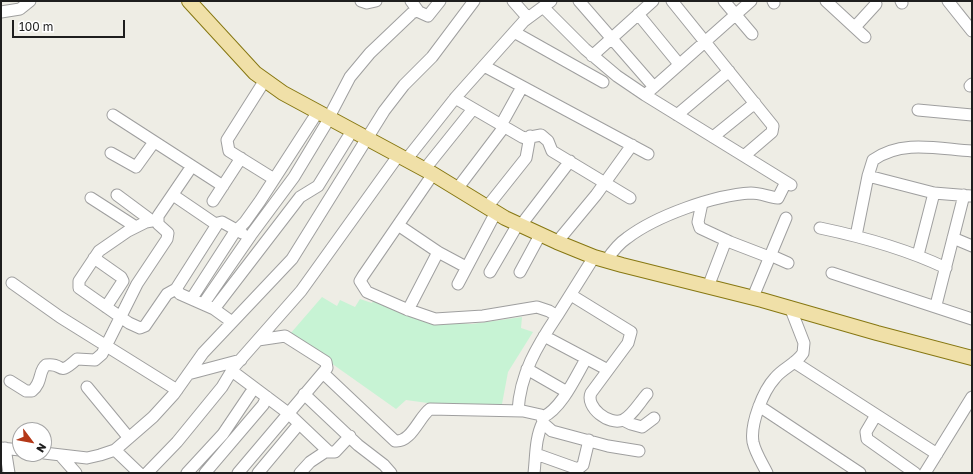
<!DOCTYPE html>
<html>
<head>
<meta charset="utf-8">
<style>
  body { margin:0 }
  #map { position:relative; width:973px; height:474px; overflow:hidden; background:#eeede5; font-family:"Golos Text",sans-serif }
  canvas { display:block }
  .frame { position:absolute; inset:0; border:2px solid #1e1e1e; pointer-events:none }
  .north { position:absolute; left:12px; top:422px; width:40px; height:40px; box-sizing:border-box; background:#fff; border:1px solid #a5a5a5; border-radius:50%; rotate:122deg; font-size:11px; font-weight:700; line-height:16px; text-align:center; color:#1e1e1e }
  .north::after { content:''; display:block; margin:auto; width:14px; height:18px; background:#b43818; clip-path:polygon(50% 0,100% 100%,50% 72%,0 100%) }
  .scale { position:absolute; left:12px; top:20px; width:113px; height:18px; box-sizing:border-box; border:2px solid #1e1e1e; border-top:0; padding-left:5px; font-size:12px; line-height:14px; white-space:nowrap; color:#1e1e1e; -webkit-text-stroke:3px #fff; paint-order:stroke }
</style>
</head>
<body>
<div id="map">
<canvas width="973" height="474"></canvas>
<div class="frame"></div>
<div class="north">N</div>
<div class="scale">100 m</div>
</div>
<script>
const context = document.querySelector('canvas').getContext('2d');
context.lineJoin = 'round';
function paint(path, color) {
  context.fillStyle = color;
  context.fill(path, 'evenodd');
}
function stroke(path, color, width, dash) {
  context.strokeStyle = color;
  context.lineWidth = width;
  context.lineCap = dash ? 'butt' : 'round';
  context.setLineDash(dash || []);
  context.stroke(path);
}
paint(new Path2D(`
  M322 297 337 306 340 300 355 307 360 299 372 303 374 299 436 321 472 324 522 317 521 328 533 332 508 372 502 404H435L406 400 396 409 290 334Z`), '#c7f3d4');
const minor = new Path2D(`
  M361 1 367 3 376 1
  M411 1 419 12
  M513 1 528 18
  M579 1 654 87
  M672 1 773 126 772 132 744 156
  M724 1 752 34
  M773 1 774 3
  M826 1 865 37
  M901 1 902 3
  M948 1 972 31
  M543 7 585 49 617 76 645 95 791 185
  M1 12 20 9 30 1
  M638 14 679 64
  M855 27 876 4
  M514 32 603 82
  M592 56 653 1
  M484 66 648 154
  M265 80 227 140 229 151 274 179
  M970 86 972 84
  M645 95 751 1
  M455 98 522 137 525 138 541 135 548 141 552 151 630 198
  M918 110 972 115
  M113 115 223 186
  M677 115 729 71
  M328 119 350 77 370 53 412 13 417 11 428 16 440 1
  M501 125 522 87
  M713 137 755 103
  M111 153 136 167 154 142
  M406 160 456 97 524 21 551 1
  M424 170 473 109
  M433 174 363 276 360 281 367 292 406 309 435 319 483 316 537 307 549 311 557 316 594 257
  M868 176 934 193 971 196
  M457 189 504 127
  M117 195 152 221
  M173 195 217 225
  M91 198 136 227
  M213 201 241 158
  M702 203 698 222 700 228 730 242 769 257
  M487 207 526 158 530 136
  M157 220 146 222 128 231 99 251 79 281V288L129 323 140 328 145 326 167 294 176 289
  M398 225 438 252 466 267
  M521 225 570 161
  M820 228C863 237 906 249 946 268
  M856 236 868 176 873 160C902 139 939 149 972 151
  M953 238 972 246
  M557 242 596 195 632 145
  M770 255 788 263
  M918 255 934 193
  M94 258 121 277 123 281 106 307
  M606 261C612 252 618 244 627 238 656 216 714 195 751 193 760 193 769 197 778 198L786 182
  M490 272 518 224
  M520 272 540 235
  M832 273 972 319
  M12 283 60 317 177 390
  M458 284 496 212
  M708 287 726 240
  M571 295 631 332 628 343 591 393C585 407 609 426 623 420 632 416 640 402 647 394
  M753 297 786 218
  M192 298 234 233 245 222 260 201 317 113
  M204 303 251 235 294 177 329 119
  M936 305 964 195
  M214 309 300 197 318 186 352 131
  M408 310 438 252
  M232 322 214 309 180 294 176 289 218 223 222 222 242 233
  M544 336 608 370
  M794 362 937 454
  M527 369 567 392
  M232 371 288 413 328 451
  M323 373 395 441C411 443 419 417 430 409L523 411 541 415 544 424 552 431 608 446 639 451
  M188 374 241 360
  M10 381 26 391H32C43 382 38 371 46 365 65 362 56 378 77 359L95 360 102 354 137 284 167 239 168 233 158 224V216L192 166
  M87 387 129 438
  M304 394 358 445 384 465 391 473
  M759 406 860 473
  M518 411C520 374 537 346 557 316
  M876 415 866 432 867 439 915 473
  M543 417C562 408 576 376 586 359
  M623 420 631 424 642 427 654 418
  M1 448 20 450
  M5 448 9 473
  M115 450 139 473
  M44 453 87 458 100 455 115 450 153 417 174 394 203 353 292 259 384 111 404 85 432 57 474 1
  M536 454 578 469 583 465 589 440
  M61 456 76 473
  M147 473 177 442 222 387 234 367 301 291 398 156
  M187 473 223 434 254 388
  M205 473 263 405 267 397
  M238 473 327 368 326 362 285 336 258 340
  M258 473 299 424
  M300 473 310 462 325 452H335L350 436
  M534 473C536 456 535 438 543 422
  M767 473C762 463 755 452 753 442 750 424 763 391 775 378 783 368 796 364 803 353L804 343 790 307
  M925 473 972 397`);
const major = new Path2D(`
  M189 1 255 73 283 93 433 174 505 218 557 242 594 257 622 265 762 300 877 333 972 358`);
stroke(minor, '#9f9f9f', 13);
stroke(major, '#867712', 16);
stroke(minor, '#fff', 11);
stroke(major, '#f0e0a8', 14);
</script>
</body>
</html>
